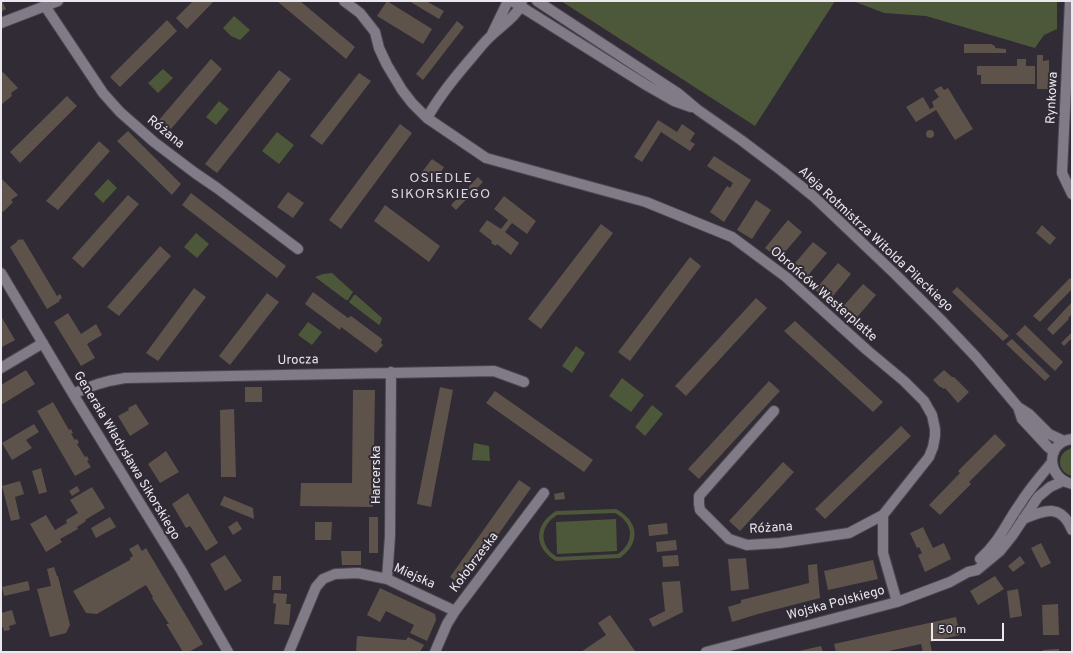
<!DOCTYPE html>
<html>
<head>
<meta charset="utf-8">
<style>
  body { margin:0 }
  #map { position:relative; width:1073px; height:653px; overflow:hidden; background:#302b35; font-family:Overpass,sans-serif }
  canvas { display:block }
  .frame { position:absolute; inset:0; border:2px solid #ebe7ee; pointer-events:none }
  .scale { position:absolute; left:931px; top:623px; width:73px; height:18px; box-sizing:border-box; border:2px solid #ebe7ee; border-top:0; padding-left:5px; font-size:12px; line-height:14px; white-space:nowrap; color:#ebe7ee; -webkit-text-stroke:3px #302b35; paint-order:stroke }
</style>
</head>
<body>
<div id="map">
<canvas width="1073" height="653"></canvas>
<div class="frame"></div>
<div class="scale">50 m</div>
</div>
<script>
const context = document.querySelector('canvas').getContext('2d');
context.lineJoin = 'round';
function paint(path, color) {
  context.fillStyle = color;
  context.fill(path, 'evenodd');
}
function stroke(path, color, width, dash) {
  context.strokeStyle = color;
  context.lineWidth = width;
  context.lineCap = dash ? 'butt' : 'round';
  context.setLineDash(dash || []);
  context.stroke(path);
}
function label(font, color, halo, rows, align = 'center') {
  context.font = font + ' Overpass,sans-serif';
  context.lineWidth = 4;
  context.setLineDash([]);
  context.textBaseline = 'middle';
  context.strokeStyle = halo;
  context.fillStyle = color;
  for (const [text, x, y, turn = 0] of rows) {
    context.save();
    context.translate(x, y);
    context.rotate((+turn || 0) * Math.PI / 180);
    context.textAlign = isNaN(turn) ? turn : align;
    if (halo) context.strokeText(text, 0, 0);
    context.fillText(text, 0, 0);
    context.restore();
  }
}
paint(new Path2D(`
  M561 1H835L755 126Z
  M853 1H1057V29L1044 35 1035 48 926 16 884 13Z
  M234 16 250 30 240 40 231 36 223 28Z
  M163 69 173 78 158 93 148 83Z
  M219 101 229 109 216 125 206 117Z
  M277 132 294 145 279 164 262 151Z
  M108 179 117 188 103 203 94 194Z
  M196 233 209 244 197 258 184 247Z
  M332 273 353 292 348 300H346L315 277 323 274Z
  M354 295H356L382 318 380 324 379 325 350 303 349 302Z
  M308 322 322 332 312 345 298 335Z
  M576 346 585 353 572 373 562 366Z
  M622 378 644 395 631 412 609 396Z
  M652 405 663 414 645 436 635 427Z
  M474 443 489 446 490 461 472 460Z
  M1072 448V476C1056 472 1056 452 1072 448Z
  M616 509C639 521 641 543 620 558L556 561C534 548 533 525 556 511ZM615 513C634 523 635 542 618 554L557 557C539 546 539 526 557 515Z
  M616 519 617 551 557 554 556 522Z`), '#4d583a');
paint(new Path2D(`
  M1 1H2L6 9 1 12Z
  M193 1H214L187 29 176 18Z
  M277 1H300L355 47 346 59Z
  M387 1 432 29 423 44 377 16Z
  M409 1H426L444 11 439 19Z
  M167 20 177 31 120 87 110 77Z
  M457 21 464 27 423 80 416 74Z
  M964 44H991L995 46V48L1006 49V53H964Z
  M1037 55H1043V61L1049 60V89H1037Z
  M211 59 222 69 171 129 159 120Z
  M1017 59H1026V66H1035V84H981V75H977V66H1017Z
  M279 70 291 79 217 173 205 164Z
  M3 72 18 88 11 93 12 96 2 104 1 103V74Z
  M359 73 371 81 322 145 310 136Z
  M941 86 944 90 948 88 973 129 955 140 936 110 916 122 906 107 923 97 930 109 934 107 932 102 939 97 934 90Z
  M67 96 77 106 20 163 10 152Z
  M658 120 677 132 682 124 695 133 690 141 695 144 690 151 661 132 642 162 634 157Z
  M400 124 412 133 341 229 329 220Z
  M926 134a4 4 0 1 1 8 0a4 4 0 1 1-8 0Z
  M128 131 181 184 172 195 117 141Z
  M99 141 110 151 58 210 46 201Z
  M714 156 751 180 724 222 710 212 727 186 730 188 733 183 707 166Z
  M432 159 444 167 441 172 444 175 437 184 422 172Z
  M478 177 483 182 456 210 451 205Z
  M2 179 18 195 11 200 13 202 3 212 1 210V180Z
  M288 192 304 203 293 218 277 207Z
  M191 193 286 266 277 278 182 205Z
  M128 195 139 204 83 268 72 258Z
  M504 196 536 221 527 234 512 223 505 232 519 243 511 255 497 244 496 246 491 243 492 241 479 231 487 220 501 229 508 220 494 209Z
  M756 200 771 210 752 239 737 230Z
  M385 205 440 246 429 262 374 221Z
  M788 220 802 232 779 259 765 248Z
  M601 224 613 233 541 329 528 319Z
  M1042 225 1056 238 1050 245 1036 233Z
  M19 239 20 240 23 239 57 296 60 294 62 298 59 300 60 301 47 309 10 247 17 242H16Z
  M813 242 827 253 804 280 790 269Z
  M160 246 171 256 119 316 107 307Z
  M690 257 701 266 630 361 618 352Z
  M838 263 851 274 829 301 815 290Z
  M1070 278 1072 280V289L1040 322 1033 316Z
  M863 284 876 295 853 322 839 311Z
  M957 287 1009 336 1003 341 952 292Z
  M194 288 206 297 158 361 146 353Z
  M313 292 348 318 351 316 382 339 381 343 383 345 376 353 341 327 340 330 305 304Z
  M267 293 279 302 230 365 219 356Z
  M756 298 767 308 686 396 675 386Z
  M1072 302V316L1071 315 1068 318 1069 319 1053 335 1047 329Z
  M68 313 81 334 96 324 102 335 87 344 95 358 81 366 54 322Z
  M1 316 15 340 2 347 1 344Z
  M795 321 883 402 873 412 784 331Z
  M1025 325 1063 362 1055 371 1016 334Z
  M1072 332V338L1064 346 1061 343Z
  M1012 339 1050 376 1045 381 1006 344Z
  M26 370 35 384 1 405V385Z
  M944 370 952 377H954L969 392 958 403 945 388 944 389 941 387H940L933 380Z
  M769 381 780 391 699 479 688 469Z
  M245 387H262V402H245Z
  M440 387 453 390 431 507 417 504Z
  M353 390H375L373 507 300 506 301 483H352Z
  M495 391 593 460 584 472 486 403Z
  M53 402 69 430 71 429 73 433 71 434 75 440 77 439 79 443 77 444 85 457 87 456 89 460 87 461 91 467 75 476 37 411Z
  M136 404 149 424 130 436 118 416 129 410 128 408Z
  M234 409 236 477H221L220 410Z
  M34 424 39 432 26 440 32 448 12 460 2 443Z
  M901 426 911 436 825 519 815 509Z
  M995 434 1006 445 969 482 971 484 940 515 929 505 960 473 958 471Z
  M166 451 179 472 160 483 148 464Z
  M783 462 794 472 740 531 729 521Z
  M41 468 47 492 39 494 32 471Z
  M519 480 531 488 462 586 450 577Z
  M20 481 24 494 15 497 20 519 11 521 2 486Z
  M77 486 80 491 72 496 69 491Z
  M92 487 105 508 85 520 86 521 77 527 78 529 60 539 62 542 46 552 30 524 46 515 55 530 67 523 66 520 78 513 70 500Z
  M564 492 565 499 555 500 554 494Z
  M188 493 218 543 206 551 190 526 186 528 172 504Z
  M224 496 253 508 254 519 220 505Z
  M110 517 116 527 96 538 91 528Z
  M369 517H378V553H369Z
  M237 521 242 529 233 535 228 527Z
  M315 522H332L331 540H315Z
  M667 523 668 534 649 536 648 525Z
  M923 527 933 548 944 543 951 559 925 572 918 555 922 553 919 547 917 548 910 533Z
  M676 540 677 550 657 552 656 542Z
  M1041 543 1051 563 1041 568 1031 548Z
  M138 544 142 551 146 548 203 644 189 652H183L166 624H169L152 598 153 597 146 585 97 614 86 613 73 591 130 560V558L133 556 129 549Z
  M341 551H361V565H342Z
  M225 555 242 581 225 591 210 564Z
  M678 555 679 566 663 567 662 556Z
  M1020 556 1025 563 1013 572 1008 566Z
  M746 558 749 589 731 591 728 559Z
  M873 560 878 579 828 590 824 571Z
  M817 564 820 598 758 614 732 622 728 607 741 603V600L809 583 808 565Z
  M54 567 57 576H58L70 625 66 633 50 637 37 589 51 586 47 569Z
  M273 576H281V590H272Z
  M995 576 1004 589 978 605 970 591Z
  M28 581 30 590 4 596 2 587Z
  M680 581 683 612 653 627 649 619 665 611 662 582Z
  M380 588 435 614 436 620 427 641 410 633 414 625 386 611 380 622 367 615Z
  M1018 589 1022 616 1010 618 1007 591Z
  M274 593 287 594 286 604H291L289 625 274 624 276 604 273 603Z
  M1058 604 1059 635H1043L1042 605Z
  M12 610 16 624 9 626 10 630 4 631 3 627 1 628V613Z
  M610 615 635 651 633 652H581L606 635 598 623Z
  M956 617 960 635 930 642 932 652H923L921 644 884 652H836L834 644Z
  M357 636 406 640 408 637 424 645 420 652H356Z
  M821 646 823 652H799V651Z
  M1059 649V652H1043V650Z`), '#5e534b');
const minor = new Path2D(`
  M344 1 360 13 375 32 379 48 387 65 402 90 412 103 427 118 486 158 646 202 732 237 786 277 868 351 904 381 924 401 932 415 935 429V436L933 447 929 457 883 515V553L897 602
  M512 1 646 85 674 101 691 107
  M537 1 679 94 698 110 741 140 782 171 813 196 896 275 940 319 976 357 1018 407 1022 419 1048 447 1054 452
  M1070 1 1062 173 1072 194
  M45 6 103 93 120 112 154 142 195 173 217 188 298 249
  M1 23 58 1
  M492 34 508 1
  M427 118C440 95 456 76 473 56 479 49 485 41 492 35 501 26 520 14 522 1
  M1 273 76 399 181 570 228 652
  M1 368 43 343
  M73 394C91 385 105 381 125 378L494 371 524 382
  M1018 407 1029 414 1049 434 1064 441
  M774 411 699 496V504L700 510 729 539 747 545 780 543 849 533 883 515
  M1072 439C1045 442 1046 478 1072 484
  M1023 519C1045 510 1061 503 1072 530
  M980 559C1000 541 1005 525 1020 504 1029 489 1041 476 1052 462
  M387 579 390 536 391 372
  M289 652 316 587 323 579 335 574 358 573 387 579 455 611
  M435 652 447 624 455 611 544 493
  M706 652 897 602 950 582 968 572 977 570 1000 551 1012 536 1038 497 1050 487 1063 481`);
stroke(minor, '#4b474f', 12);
stroke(minor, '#817b88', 10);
label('13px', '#ebe7ee', '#302b35', [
  ["Rynkowa",1053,98,-87],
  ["Różana",165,133,39],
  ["Aleja Rotmistrza Witolda Pileckiego",875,240,43],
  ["Obrońców Westerplatte",823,295,41],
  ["Urocza",298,361,-1],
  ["Generała Władysława Sikorskiego",126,456,59],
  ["Harcerska",377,475,-90],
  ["Różana",771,529,-4],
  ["Kołobrzeska",475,563,-53],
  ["Miejska",414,577,24],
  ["Wojska Polskiego",836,604,-15]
]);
context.letterSpacing = '1px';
label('14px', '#dcd5e3', '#302b35', [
  ["OSIEDLE",441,179],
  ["SIKORSKIEGO",441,195]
]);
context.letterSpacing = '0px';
</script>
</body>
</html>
